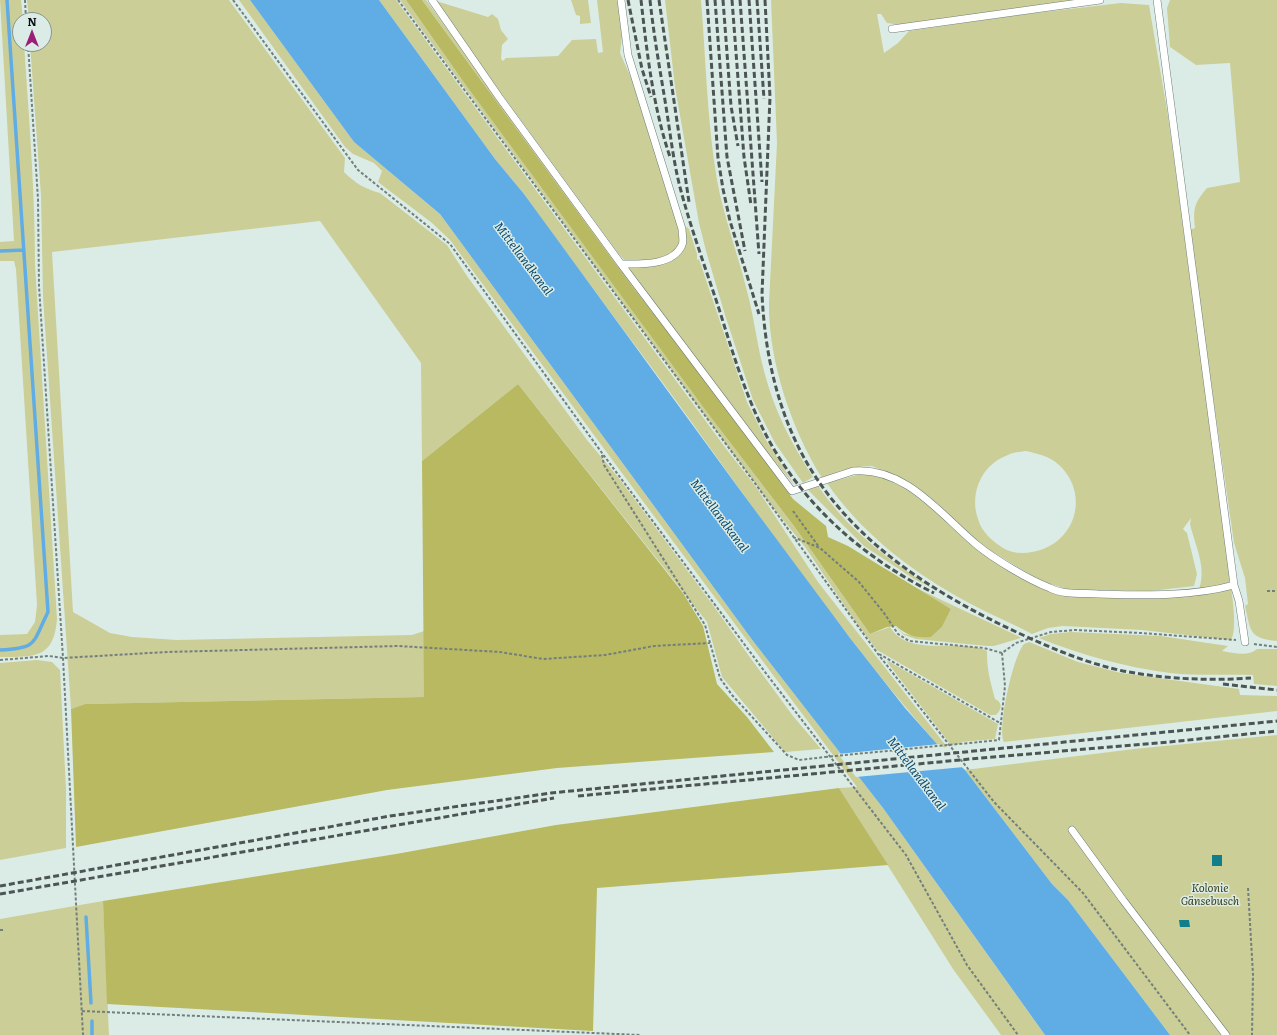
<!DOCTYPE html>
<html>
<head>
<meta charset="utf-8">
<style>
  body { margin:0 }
  #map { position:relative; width:1277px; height:1035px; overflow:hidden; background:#dbece7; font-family:Literata,serif }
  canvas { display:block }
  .north { position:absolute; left:12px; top:12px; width:40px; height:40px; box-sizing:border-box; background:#dbece7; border:1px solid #879490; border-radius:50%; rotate:0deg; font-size:11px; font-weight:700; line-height:16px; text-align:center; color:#090f0e }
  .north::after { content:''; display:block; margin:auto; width:14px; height:18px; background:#9a1f77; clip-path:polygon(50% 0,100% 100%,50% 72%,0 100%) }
</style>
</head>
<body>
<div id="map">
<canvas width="1277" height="1035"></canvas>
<div class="north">N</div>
</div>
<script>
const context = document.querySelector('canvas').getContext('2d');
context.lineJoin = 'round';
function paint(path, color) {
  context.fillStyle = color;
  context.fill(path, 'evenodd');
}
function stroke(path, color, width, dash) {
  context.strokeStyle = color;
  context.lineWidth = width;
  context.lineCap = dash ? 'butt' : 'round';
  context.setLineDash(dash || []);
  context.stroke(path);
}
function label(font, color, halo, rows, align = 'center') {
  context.font = font + ' Literata,serif';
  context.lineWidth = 3;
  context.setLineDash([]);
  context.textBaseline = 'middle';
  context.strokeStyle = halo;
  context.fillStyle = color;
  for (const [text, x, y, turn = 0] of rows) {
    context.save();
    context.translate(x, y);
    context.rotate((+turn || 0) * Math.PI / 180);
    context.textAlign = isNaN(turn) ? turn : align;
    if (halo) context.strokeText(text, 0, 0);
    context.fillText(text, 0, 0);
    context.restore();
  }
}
paint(new Path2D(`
  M0 0H21L23 20H20V44H24C29 118 35 191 35 265L57 619C54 659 34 657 0 657V635L27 634 35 622 37 605 16 269 14 261H0V242L14 241Z
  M27 0H229L345 158 344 172C355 183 365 189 380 193L447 245 467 276 587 440 618 477 715 608 749 656 793 716 821 749 785 752 722 677 707 622 518 384 422 461 421 363 320 221 52 252 73 612 110 633 132 637 177 640 412 635 424 631V697L85 704 71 709 43 297 41 196 30 44H44V20H29Z
  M239 0H250L354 142 440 214 753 641 883 808 1045 1035H1001L953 969 839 788 857 787 636 492 450 240 432 223 378 182 382 171 374 163 353 154 345 147Z
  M379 0H396L727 450 756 487 818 582 947 747 941 748 937 744C848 642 769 530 690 420 635 344 578 270 524 194L495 159Z
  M400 0H406L465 84 706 411 794 526 870 634 890 627C910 659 960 637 987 651 987 671 990 680 995 699 1003 703 1002 709 996 715H990L877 650 855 621 805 547 768 501Z
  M422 0H426L584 214 635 277 625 261 618 253 433 0 488 17 492 14 498 19 501 30 508 39 502 45 501 59 503 61 506 58 558 56 572 40 596 39 598 53 603 52 597 0H618L622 37 620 53 632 80 681 230 687 227 689 229 697 254V260L699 259 747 402 766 440 795 486 741 420 733 416 632 286Z
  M571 0H588L591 23 580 24V16L576 15Z
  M665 0H701C706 60 707 121 717 180 724 218 738 254 747 291 754 317 757 345 764 371 774 410 791 443 813 477L803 483 775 443 753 400 725 315 706 251 699 223 675 87Z
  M771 0H1074L901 25 887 23 881 14H877L884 53 898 43 909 31 1018 15 1121 3 1149 5 1168 116 1230 573 1229 582 1220 587 1199 589C1207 568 1195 545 1190 524L1191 518 1183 529 1187 533 1197 574 1194 586 1151 591 1070 590 1041 581 983 546 946 512 892 475 872 466 857 467 840 471 822 478C792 431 768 360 769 303L777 143ZM1026 451C1038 454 1050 456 1059 465 1091 495 1075 545 1032 552 1022 554 1011 553 1003 548 991 540 982 532 978 519 969 493 982 464 1008 455 1013 452 1020 452 1026 451Z
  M1170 0H1277V641C1249 638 1251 632 1245 606L1248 604 1245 578 1234 543 1189 230 1195 228C1193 209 1194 203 1207 188L1240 182 1230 63 1196 65 1170 47 1167 8Z
  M864 473 885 477 906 488 956 528 968 542 1051 592 1198 594 1231 589C1233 600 1237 631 1231 640L1142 630 1063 626 1048 628 1032 634C1008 621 982 611 958 597 908 569 859 530 827 483Z
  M817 484C846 529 890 561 934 589L914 579 864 546 808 490Z
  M914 587 1018 636 1021 638 994 646H987L916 639 904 635 895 626 904 634 931 637 942 627 951 609Z
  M1071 632 1161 636 1228 646 1222 651C1234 653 1248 657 1257 649H1277V686L1254 684 1253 675C1225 674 1198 676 1170 673 1125 667 1081 655 1039 638L1051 634Z
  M1029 642 1078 662 1121 673 1239 689 1240 695 1277 696V711L1004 742C997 729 1013 656 1024 644Z
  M37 660 52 662 60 670 66 789V848L0 860V663Z
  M888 661 998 724 995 739 961 742V744L951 745 887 662Z
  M1277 735V1035H1170L1068 900 1052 884 965 770 1134 749Z
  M103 901 109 1035H0V919Z`), '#ccce97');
paint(new Path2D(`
  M406 0H422L632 286 711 387 793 499 826 526 828 537 848 546 951 609 942 627 931 637C917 638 907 636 896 626L887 627 870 634 794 526 706 411 465 84Z
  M518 384 683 593 703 626 717 684 747 717 774 752 557 768 387 790 76 847 71 709 85 704 424 697 422 461Z
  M839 788 888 865 597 888 593 1031 107 1004 103 901 396 854 556 825Z`), '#b8b961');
paint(new Path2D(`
  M250 0H379L495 159 524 194 740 490 850 638 905 708 937 744 965 770 1052 884 1068 900 1170 1035H1045L883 808 753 641 440 214 354 142Z`), '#60ace5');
paint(new Path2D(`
  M940 744 964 767 856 777 838 754Z`), '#dbece7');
stroke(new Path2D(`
  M0 251 24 250
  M0 650C38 648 32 644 48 612L7 0
  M86 917 91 1003
  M92 1021V1035`), '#60ace5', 3.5);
paint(new Path2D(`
  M1212 855H1222V866H1212Z
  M1179 920H1189L1190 927H1180Z`), '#127d8b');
const service = new Path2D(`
  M432 0 499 97 621 264C640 264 673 266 682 245 684 241 682 234 682 229L628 55 621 0
  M892 29 1100 0
  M621 264 792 491 853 471C905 466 941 515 977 545 994 559 1029 580 1050 588 1064 595 1082 593 1098 594 1142 595 1191 597 1234 585L1157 0
  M1234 585 1239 601 1245 642
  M1072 830 1123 900 1226 1035`);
stroke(service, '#6e7e79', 8);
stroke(new Path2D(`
  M25 0 26 20
  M233 0 358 170 450 244 602 453 768 676 906 855 967 965 1018 1035
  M398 0 757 486 878 654 994 802 1083 893 1190 1035
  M28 44 38 199 39 286 63 658 83 1035
  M602 455 604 465 705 625 720 678 732 695 787 755 799 760 825 757
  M793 511 819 547
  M793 537 820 548 859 582 884 613 898 634 909 641 984 648 1002 653 1016 643 1051 632 1075 630 1141 633 1236 640
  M1267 591H1277
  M1254 644 1277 647
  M879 654 1000 723
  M0 660 49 656 63 658 167 652 398 646 500 652 543 659 605 655 654 646 710 643
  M979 742 999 740 1005 686 1002 653
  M1248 888 1253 975 1252 1035
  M0 930H3
  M82 1011 640 1035`), '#737f7c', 2, [3, 2]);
stroke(service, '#fff', 7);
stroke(new Path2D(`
  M628 0 642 69 651 97
  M641 0C647 53 653 107 670 157
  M650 0C654 38 661 75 667 113 671 139 674 165 681 191 692 232 707 272 720 312 736 363 751 414 780 459 817 517 873 563 934 593
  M659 0 689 202
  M707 0 718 158 723 189 730 221 759 314
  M715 0 727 157 745 251
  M723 0 731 106 738 146
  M732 0 744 157 751 205
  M740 0 759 254
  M749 0 762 182
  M757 0 764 99
  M765 0 770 97 762 294C765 359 780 424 817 479 866 552 946 600 1025 636 1058 651 1087 663 1123 671 1166 679 1208 681 1251 678
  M1223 684 1277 690
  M578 796 981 758 1169 742 1277 731
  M0 886 390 816 551 793 1277 721
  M0 894 554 798`), '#4c5553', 3, [6, 3]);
stroke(new Path2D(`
  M825 757 979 742`), '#737f7c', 2, [3, 2]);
label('italic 11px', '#3e3f19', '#dbece7', [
  ["Kolonie",1210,889],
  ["Gänsebusch",1210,902]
]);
label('italic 12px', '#09466b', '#dbece7', [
  ["Mittellandkanal",523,259,53],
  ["Mittellandkanal",719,516,53],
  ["Mittellandkanal",916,774,53]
]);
</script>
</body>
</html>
